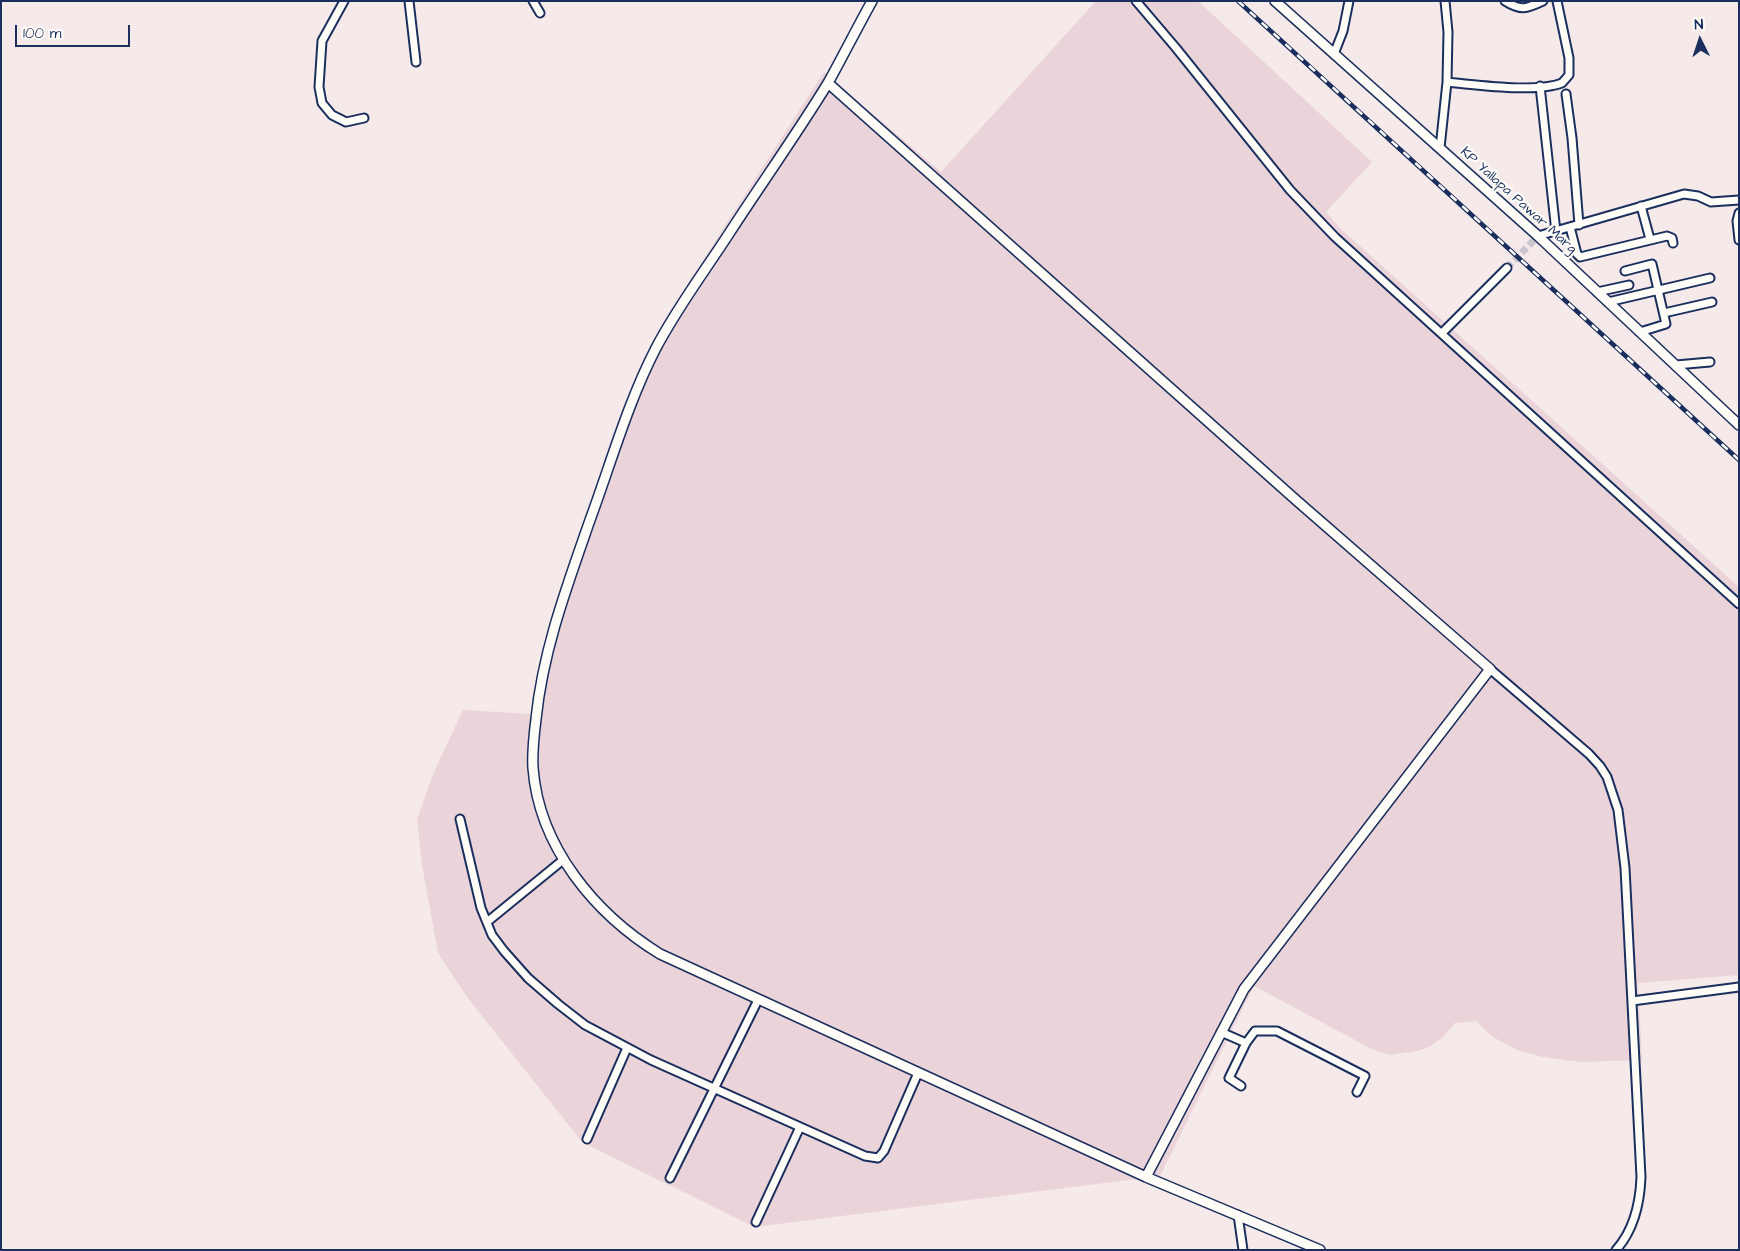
<!DOCTYPE html>
<html>
<head>
<meta charset="utf-8">
<style>
  body { margin:0 }
  #map { position:relative; width:1740px; height:1251px; overflow:hidden; background:#f5e9ea; font-family:"Architects Daughter",sans-serif }
  canvas { display:block }
  .frame { position:absolute; inset:0; border:2px solid #1b2f5e; pointer-events:none }
  .north { position:absolute; left:1675px; top:15px; width:50px; height:50px; -webkit-text-stroke:4px #fdfcf7; paint-order:stroke; rotate:356deg; font-size:14px; font-weight:700; line-height:20px; text-align:center; color:#1b2f5e }
  .north::after { content:''; display:block; margin:auto; width:18px; height:22px; background:#1b2f5e; clip-path:polygon(50% 0,100% 100%,50% 72%,0 100%) }
  .scale { position:absolute; left:15px; top:25px; width:115px; height:22px; box-sizing:border-box; border:2px solid #1b2f5e; border-top:0; padding-left:6px; font-size:15px; line-height:18px; white-space:nowrap; color:#1b2f5e; -webkit-text-stroke:4px #fdfcf7; paint-order:stroke }
</style>
</head>
<body>
<div id="map">
<canvas width="1740" height="1251"></canvas>
<div class="frame"></div>
<div class="north">N</div>
<div class="scale">100 m</div>
</div>
<script>
const context = document.querySelector('canvas').getContext('2d');
context.lineJoin = 'round';
function paint(path, color) {
  context.fillStyle = color;
  context.fill(path, 'evenodd');
}
function stroke(path, color, width, dash) {
  context.strokeStyle = color;
  context.lineWidth = width;
  context.lineCap = dash ? 'butt' : 'round';
  context.setLineDash(dash || []);
  context.stroke(path);
}
function label(font, color, halo, rows, align = 'center') {
  context.font = font + ' "Architects Daughter",sans-serif';
  context.lineWidth = 4.5;
  context.setLineDash([]);
  context.textBaseline = 'middle';
  context.strokeStyle = halo;
  context.fillStyle = color;
  for (const [text, x, y, turn = 0] of rows) {
    context.save();
    context.translate(x, y);
    context.rotate((+turn || 0) * Math.PI / 180);
    context.textAlign = isNaN(turn) ? turn : align;
    if (halo) context.strokeText(text, 0, 0);
    context.fillText(text, 0, 0);
    context.restore();
  }
}
paint(new Path2D(`
  M1096 1H1198L1372 162 1326 212 1341 229 1739 587V975L1638 983 1642 1060 1580 1062 1543 1057 1517 1050 1493 1037 1476 1021 1455 1023 1442 1038 1429 1047 1417 1051 1390 1055 1383 1053 1368 1047 1254 986 1160 1176 754 1227 582 1142 467 997 438 953 422 865 417 819 434 772 463 710 530 714 546 636 560 590 610 448 651 346 665 319 824 72 941 172Z`), '#ebd3da');
stroke(new Path2D(`
  M1507 268 1538 236`), '#c9c4ce', 7, [7, 3.5]);
const minor = new Path2D(`
  M344 1 322 41 319 87 322 103 332 115 346 122 364 118
  M409 1 416 62
  M533 1 540 13
  M1136 1 1176 48 1290 190 1335 237 1739 604
  M1505 1C1521 11 1526 9 1543 1
  M1334 54 1343 31 1349 1
  M1447 82C1476 85 1537 93 1562 83L1569 75V58L1557 1
  M1540 86 1556 232
  M1566 94 1572 138 1579 225
  M1440 148 1447 82 1448 32 1445 1
  M1641 206 1650 239
  M1739 213 1737 221 1739 240
  M1570 227 1577 254 1580 257 1667 236 1672 238 1673 243
  M1538 236 1684 194 1698 196 1711 202 1739 200
  M1625 271 1652 264 1666 324 1640 332
  M1597 292 1629 285
  M1608 302 1710 278
  M1664 313 1712 302
  M1442 333 1507 268
  M1676 365 1710 362
  M1490 669 1589 754 1600 766 1607 777 1618 810 1625 868 1641 1177C1640 1203 1634 1230 1616 1250
  M460 819 481 908 492 935 504 951 528 978 558 1004 585 1025 651 1060 865 1156 878 1158 884 1151 918 1073
  M487 922 563 860
  M1632 1001 1739 987
  M1221 1032 1246 1043
  M1241 1086 1229 1078 1246 1043 1255 1031H1277L1365 1076 1357 1092
  M587 1139 627 1048
  M670 1178 758 1000
  M1238 1215 1243 1250
  M756 1222 800 1127`);
const tertiary = new Path2D(`
  M872 1C857 28 843 56 828 83 798 132 764 180 732 229 707 268 678 306 656 348 628 402 611 463 590 520 567 586 543 650 536 719 534 735 532 752 533 768 539 847 595 914 660 954L1146 1177 1320 1250
  M1275 1 1538 236 1739 425
  M828 83 1296 500 1490 669 1244 989 1146 1177`);
stroke(minor, '#1b2f5e', 11);
stroke(tertiary, '#1b2f5e', 12);
stroke(minor, '#fdfcf7', 7);
stroke(tertiary, '#fdfcf7', 9);
const rail = new Path2D(`
  M1238 1C1406 154 1572 307 1739 460`);
stroke(rail, '#1b2f5e', 4.5);
stroke(rail, '#fdfcf7', 2.5, [8]);
label('14px', '#1b2f5e', '#fdfcf7', [
  ["KP Yallapa Pawar Marg",1518,201,42]
]);
</script>
</body>
</html>
